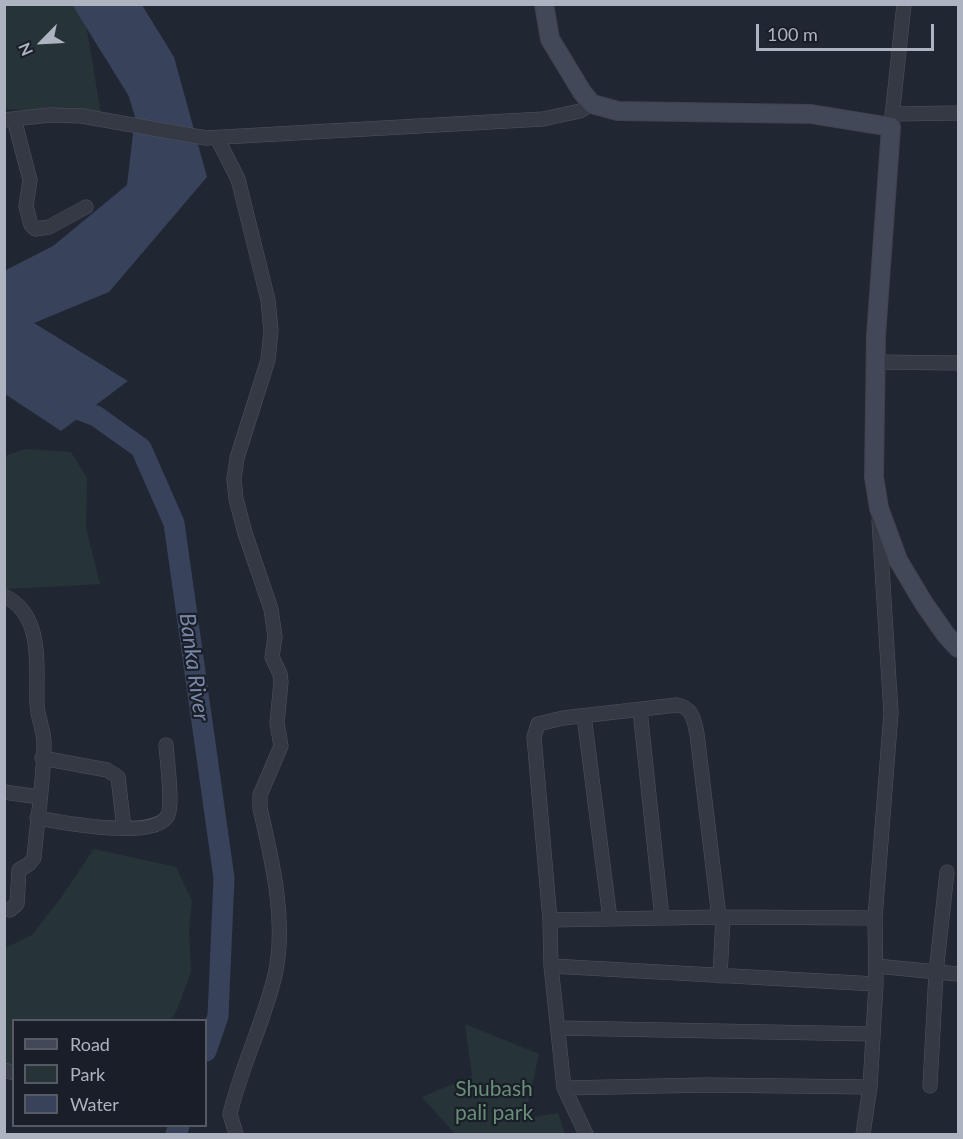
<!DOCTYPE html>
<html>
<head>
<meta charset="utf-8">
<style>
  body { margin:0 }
  #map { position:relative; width:963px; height:1139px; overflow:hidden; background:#212633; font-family:Lato,sans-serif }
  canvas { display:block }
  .frame { position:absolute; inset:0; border:6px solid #aeb3c1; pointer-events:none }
  .legend { position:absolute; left:12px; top:1019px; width:195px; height:108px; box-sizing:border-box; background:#1a1e28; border:2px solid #555a65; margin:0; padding:8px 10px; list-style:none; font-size:18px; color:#aeb3c1 }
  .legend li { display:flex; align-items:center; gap:12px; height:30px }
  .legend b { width:30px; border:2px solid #555a65 }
  .north { position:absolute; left:12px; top:12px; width:60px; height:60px; -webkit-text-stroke:4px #1a1e28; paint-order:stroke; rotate:246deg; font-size:16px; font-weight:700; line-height:24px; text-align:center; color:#aeb3c1 }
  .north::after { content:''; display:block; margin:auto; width:21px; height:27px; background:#aeb3c1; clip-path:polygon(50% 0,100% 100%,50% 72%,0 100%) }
  .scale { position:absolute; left:756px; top:24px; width:178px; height:27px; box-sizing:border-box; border:3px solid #aeb3c1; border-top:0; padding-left:8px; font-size:18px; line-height:21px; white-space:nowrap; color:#aeb3c1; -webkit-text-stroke:4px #1a1e28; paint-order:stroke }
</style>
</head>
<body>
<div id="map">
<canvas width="963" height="1139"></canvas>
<div class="frame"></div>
<ul class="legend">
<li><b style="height:8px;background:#424857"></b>Road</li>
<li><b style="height:16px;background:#263437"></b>Park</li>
<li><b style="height:16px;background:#38425b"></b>Water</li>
</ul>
<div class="north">N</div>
<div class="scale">100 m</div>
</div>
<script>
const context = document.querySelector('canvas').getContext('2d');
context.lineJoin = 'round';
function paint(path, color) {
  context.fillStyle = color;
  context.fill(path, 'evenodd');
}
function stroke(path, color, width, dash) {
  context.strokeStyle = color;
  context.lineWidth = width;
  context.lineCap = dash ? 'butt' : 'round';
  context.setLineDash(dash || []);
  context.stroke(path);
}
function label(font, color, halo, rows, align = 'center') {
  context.font = font + ' Lato,sans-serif';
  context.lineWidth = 4.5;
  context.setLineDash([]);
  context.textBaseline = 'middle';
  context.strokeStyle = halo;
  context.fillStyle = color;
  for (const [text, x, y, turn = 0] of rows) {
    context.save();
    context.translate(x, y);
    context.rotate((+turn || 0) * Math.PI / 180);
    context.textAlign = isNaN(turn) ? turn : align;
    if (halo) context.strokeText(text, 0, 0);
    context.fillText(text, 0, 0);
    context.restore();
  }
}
paint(new Path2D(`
  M4 5H103L86 24 101 114 5 109Z
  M25 449 71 452 87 478 86 528 100 584 5 589V456Z
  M94 849 176 867 192 901 189 930 191 972 177 1010 171 1020H14L13 1074 5 1068V948L32 935 60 899Z
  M465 1024 539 1054 525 1118 558 1113 565 1134H455L422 1097 472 1076Z`), '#263437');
paint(new Path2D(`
  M84 5H142L174 57 207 177 109 292 34 323 128 381 61 431 5 394 4 271 53 246 127 185 138 91Z`), '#38425b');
stroke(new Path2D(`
  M84 4 138 91 146 117
  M59 402 96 416 141 448 174 523 224 878 218 1016 206 1051
  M176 1134 179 1126`), '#38425b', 21);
const street = new Path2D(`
  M892 114 958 113
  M14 119 30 180 26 206 31 225 35 229 49 227 86 207
  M4 120 50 115 82 116 206 138 543 119 580 111 592 104
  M891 127 904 4
  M217 138 238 179 268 300 271 331 268 360 237 458 234 479 236 499 245 533 271 609 275 637 272 657 280 674 281 682 277 723 281 746 260 795V808C272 860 287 921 275 975 264 1022 241 1067 230 1114L236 1134
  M875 362 958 363
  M4 596C44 614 36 667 37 703 37 717 44 729 44 743 44 781 37 821 34 858L29 864 19 870 17 904 10 910 4 909
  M640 710 662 918
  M584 716 610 919
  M42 758 107 770 118 777 124 828
  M4 792 39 797
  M37 818C60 822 156 841 168 815 173 803 167 760 166 745
  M550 920 719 917 875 918
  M551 966 876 984
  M876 966 958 974
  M720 976 723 917
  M559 1028 873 1034
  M4 1070 14 1073
  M930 1086 936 973 947 872
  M564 1088 706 1085 870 1087
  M586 1134 564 1088 551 966 550 920 534 737 538 724 563 718 677 705C693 708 694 720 697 734L719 917
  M863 1134 870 1087 876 984 875 918 891 713 879 520`);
const secondary = new Path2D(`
  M544 4 550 39 582 92 592 104 618 111 811 114 891 127 876 336 874 477 879 508 898 560 923 602 946 635 958 648`);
stroke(street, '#4f535f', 15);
stroke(secondary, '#3e424e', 20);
stroke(street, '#343944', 14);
stroke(secondary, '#424857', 18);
label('21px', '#698e76', '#1a1e28', [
  ["Shubash",494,1089],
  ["pali park",494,1113]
]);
label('italic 22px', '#7987a7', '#1a1e28', [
  ["Banka River",194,667,82]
]);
</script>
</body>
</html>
